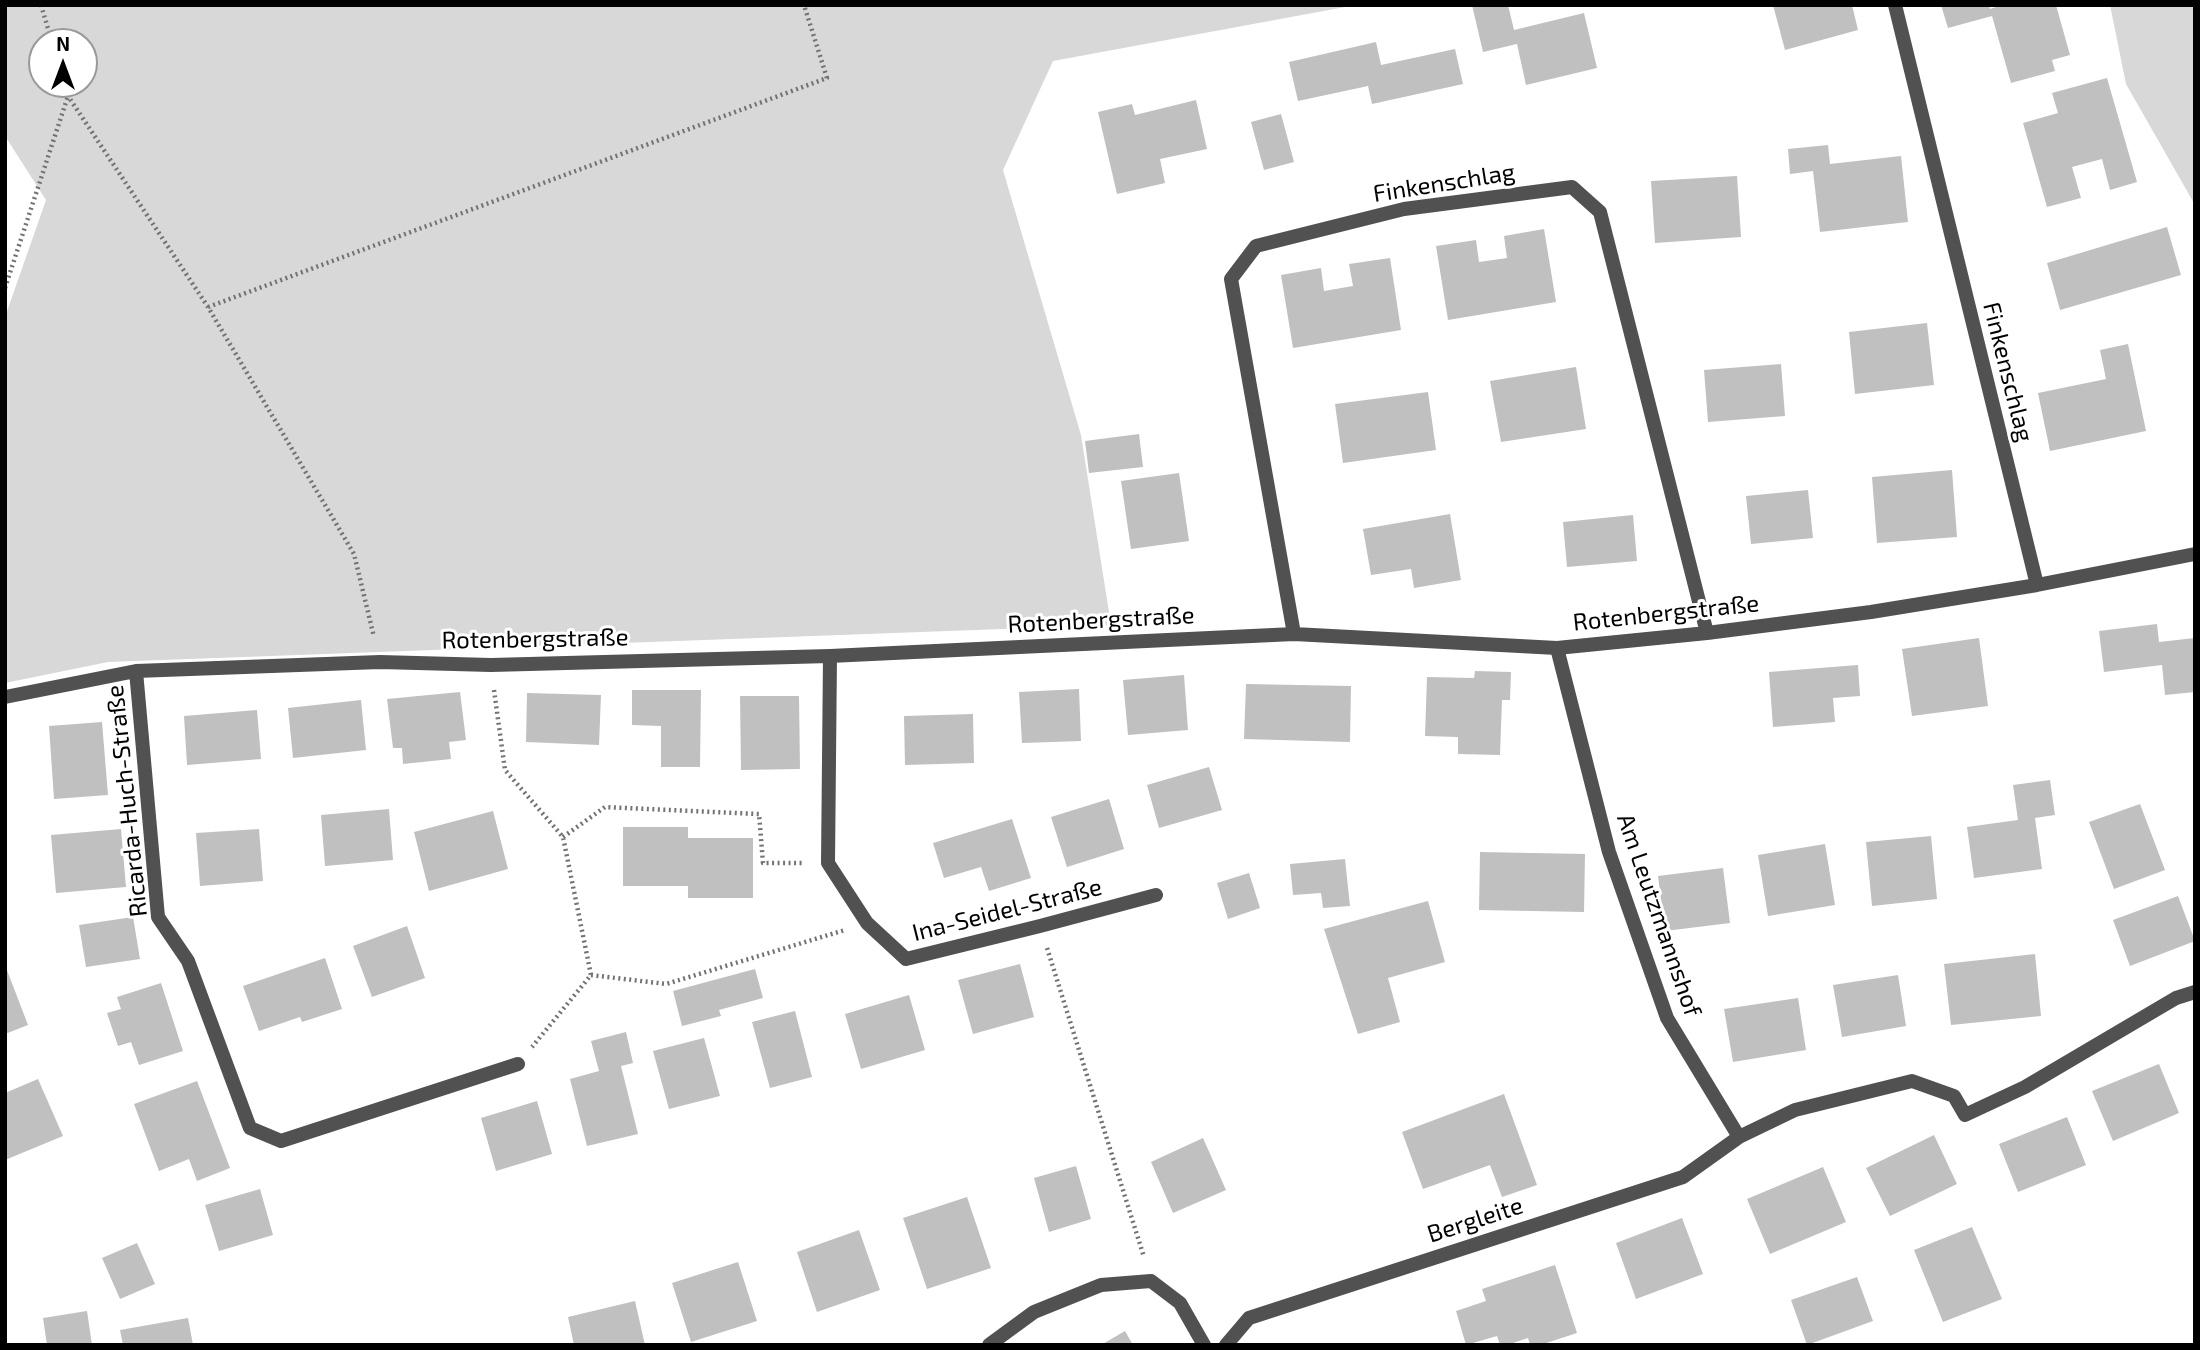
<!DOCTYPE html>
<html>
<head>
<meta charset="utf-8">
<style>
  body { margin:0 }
  #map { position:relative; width:2200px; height:1350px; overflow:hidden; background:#fff; font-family:"Exo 2",sans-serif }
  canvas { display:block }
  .frame { position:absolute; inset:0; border:7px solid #000; pointer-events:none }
  .north { position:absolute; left:28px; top:28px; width:70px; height:70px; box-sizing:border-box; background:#fff; border:2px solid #999; border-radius:50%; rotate:0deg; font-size:19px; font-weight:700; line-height:28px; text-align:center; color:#000 }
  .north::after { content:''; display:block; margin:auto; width:24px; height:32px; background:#000; clip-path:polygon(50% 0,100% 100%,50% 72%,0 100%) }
</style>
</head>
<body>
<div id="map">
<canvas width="2200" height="1350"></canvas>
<div class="frame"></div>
<div class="north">N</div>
</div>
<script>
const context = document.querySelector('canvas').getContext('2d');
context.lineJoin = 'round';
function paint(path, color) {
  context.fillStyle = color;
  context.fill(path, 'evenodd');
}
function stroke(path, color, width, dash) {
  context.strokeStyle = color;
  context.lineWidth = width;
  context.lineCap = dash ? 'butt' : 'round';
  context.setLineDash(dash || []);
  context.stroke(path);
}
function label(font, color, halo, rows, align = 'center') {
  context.font = font + ' "Exo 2",sans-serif';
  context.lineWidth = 6;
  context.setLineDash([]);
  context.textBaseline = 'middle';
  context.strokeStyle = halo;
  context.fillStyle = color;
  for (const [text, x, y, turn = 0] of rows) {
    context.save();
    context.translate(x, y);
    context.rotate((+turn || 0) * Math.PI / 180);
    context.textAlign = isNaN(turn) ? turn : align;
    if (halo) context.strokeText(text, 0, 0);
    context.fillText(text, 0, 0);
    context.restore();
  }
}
paint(new Path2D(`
  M5 5H1356L1053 61 1003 170 1081 435 1111 625 108 662 5 683V317L46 200 5 136ZM42 42H84V84H42Z
  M2110 5H2195V205L2126 84Z`), '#d8d8d8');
paint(new Path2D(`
  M1472 5H1508L1514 30 1584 13 1597 68 1526 85 1517 44 1483 52Z
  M1773 5H1852L1858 30 1785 50Z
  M1941 5H1989L1990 9 2002 5H2056L2070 55 2052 60 2055 71 2011 83 1992 16 1948 28Z
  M1376 42 1381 65 1455 49 1463 84 1372 104 1368 86 1298 101 1289 62Z
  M2107 78 2137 182 2110 190 2102 159 2072 167 2081 198 2047 207 2023 123 2058 113 2052 93Z
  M1196 100 1207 149 1160 159 1165 183 1117 194 1098 112 1132 104 1135 115Z
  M1281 114 1294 162 1264 170 1251 122Z
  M1828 145 1830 164 1901 156 1908 222 1820 232 1813 171 1790 174 1788 149Z
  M1737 176 1741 237 1655 243 1651 181Z
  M2167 227 2181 275 2060 310 2047 263Z
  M1544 229 1556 302 1448 320 1436 246 1476 240 1479 262 1507 258 1504 236Z
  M1390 258 1401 330 1293 348 1281 275 1321 268 1324 291 1353 286 1349 264Z
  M1927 323 1934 385 1855 394 1849 332Z
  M2128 344 2146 431 2050 451 2038 393 2106 379 2100 350Z
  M1781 364 1785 416 1708 422 1704 370Z
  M1576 367 1586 429 1501 442 1490 381Z
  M1428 392 1436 450 1343 463 1335 404Z
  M1139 434 1143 467 1089 473 1085 441Z
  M1952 470 1957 537 1877 543 1872 477Z
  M1179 473 1189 541 1131 549 1121 481Z
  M1808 490 1813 538 1751 544 1746 496Z
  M1450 514 1461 580 1414 588 1411 569 1371 575 1363 529Z
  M1633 515 1637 561 1567 567 1563 522Z
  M2157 624 2159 642 2195 638V692L2165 695 2162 665 2104 672 2099 631Z
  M1979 638 1988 706 1912 716 1902 649Z
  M1858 665 1860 696 1833 698 1835 722 1773 727 1769 672Z
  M1475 671 1511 672 1510 700H1502L1500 755 1458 754V737L1425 736 1427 677 1474 678Z
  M1184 675 1188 730 1128 735 1123 680Z
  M1246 684 1351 686 1350 742 1244 739Z
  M1079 689 1081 741 1022 743 1019 692Z
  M632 690H701L700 767H661V726L632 725Z
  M460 692 466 740 449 742 451 759 403 764 402 748H393L387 699Z
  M527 693 601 695 599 745 526 742Z
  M740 696H799L800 769 741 770Z
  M361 700 366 750 293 758 288 708Z
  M257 710 261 759 187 765 184 716Z
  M973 714 974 763 905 765 904 716Z
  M102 722 108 795 54 799 49 726Z
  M1209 767 1222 810 1159 828 1147 785Z
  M2050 780 2055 815 2035 818 2042 869 1974 878 1967 827 2018 820 2013 785Z
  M1109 799 1124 849 1067 867 1051 817Z
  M2140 804 2165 870 2114 889 2089 822Z
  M389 809 393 860 325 866 321 815Z
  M493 811 508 869 429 891 414 832Z
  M1012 819 1031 878 989 891 981 867 944 878 933 843Z
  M623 827H688V838H753V898H688V886H623Z
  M121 829 126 887 56 893 51 835Z
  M259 829 263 881 200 886 196 833Z
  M1931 836 1937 899 1872 906 1866 842Z
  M1825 844 1835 905 1768 916 1758 855Z
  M1480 852 1585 854 1584 912 1479 910Z
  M1345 859 1350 906 1323 908 1321 893 1293 895 1290 864Z
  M1723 868 1730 923 1665 931 1658 876Z
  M1249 873 1260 908 1228 919 1217 883Z
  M2178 896 2195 941 2130 966 2113 920Z
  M1428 901 1445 962 1388 978 1400 1022 1358 1034 1324 929Z
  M133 917 140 959 86 967 79 925Z
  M407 926 425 978 372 997 353 946Z
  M2035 954 2041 1016 1951 1025 1944 964Z
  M325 958 342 1009 302 1022 300 1017 259 1031 243 986Z
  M1020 964 1034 1017 973 1034 958 980Z
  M5 965 28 1025 5 1034Z
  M755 969 763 998 719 1010 721 1016 682 1026 673 991Z
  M1898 975 1906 1026 1842 1037 1833 985Z
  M161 983 183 1051 139 1065 131 1042 118 1046 107 1013 121 1009 117 997Z
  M909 995 925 1050 861 1069 845 1014Z
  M1798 998 1806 1050 1733 1062 1724 1009Z
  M795 1011 812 1077 770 1088 752 1022Z
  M626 1032 633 1063 621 1066 638 1134 587 1146 570 1079 599 1071 591 1041Z
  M704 1038 720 1096 669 1109 653 1051Z
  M2159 1064 2179 1113 2113 1141 2092 1091Z
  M38 1079 63 1136 5 1160V1093Z
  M197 1081 230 1168 197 1181 189 1159 159 1171 134 1104Z
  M1504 1094 1537 1185 1502 1197 1490 1165 1423 1189 1402 1132Z
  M537 1101 552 1154 496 1171 481 1118Z
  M2067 1117 2086 1165 2018 1192 1999 1144Z
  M1934 1135 1957 1184 1890 1216 1866 1168Z
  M1203 1138 1226 1190 1173 1213 1151 1162Z
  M1076 1166 1091 1219 1049 1232 1034 1178Z
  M1823 1167 1846 1222 1770 1254 1747 1199Z
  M260 1189 273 1235 219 1251 205 1205Z
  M967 1197 991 1268 927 1289 903 1218Z
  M1682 1218 1703 1274 1636 1299 1616 1243Z
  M1972 1227 2002 1299 1943 1322 1914 1250Z
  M859 1230 880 1290 817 1312 797 1252Z
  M137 1243 155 1284 120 1299 102 1258Z
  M738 1262 757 1321 691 1342 672 1283Z
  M1555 1265 1577 1333 1540 1345H1530L1528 1338 1507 1345H1500L1497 1336 1466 1345 1456 1311 1486 1301 1482 1289Z
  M1857 1277 1873 1321 1807 1345 1791 1300Z
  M635 1301 645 1345H574L568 1317Z
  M87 1311 92 1345H47L43 1318Z
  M188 1318 193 1345H123L120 1330Z
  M1125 1331 1133 1345H1101Z`), '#c0c0c0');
stroke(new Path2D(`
  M41 5 52 42
  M65 84 68 96 208 307 354 554 374 637
  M5 288 68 96
  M208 307 827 78 804 5
  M494 690 505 770 563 837 591 975 532 1047
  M563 837 605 807 759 814 763 863H804
  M1047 948 1144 1257
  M591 975 666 984 845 930`), '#737373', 4.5, [2, 3.5]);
stroke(new Path2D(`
  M1895 5 2037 585
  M1294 634 1231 279 1256 246 1404 209 1572 187 1600 212 1707 633
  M1557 648 1609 852 1667 1018 1739 1137 1795 1110 1912 1081 1954 1096 1965 1115 2025 1087 2176 998 2195 992
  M830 656 828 863 867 923 906 959 1040 926 1156 895
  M136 671 158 917 188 961 250 1128 281 1141 518 1064
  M5 697 136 671 380 662 491 665 830 656 1294 634 1557 648 1707 633 1871 612 2037 585 2195 554
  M989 1345 1034 1312 1101 1285 1151 1281 1180 1303 1204 1345
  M1226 1345 1249 1318 1683 1177 1739 1137`), '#515151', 14);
label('24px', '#000', '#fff', [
  ["Finkenschlag",1444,183,-9],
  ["Finkenschlag",2008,372,76],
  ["Rotenbergstraße",1666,613,-6],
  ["Rotenbergstraße",1101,620,-3],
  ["Rotenbergstraße",535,639,-1],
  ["Ricarda-Huch-Straße",127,801,-96],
  ["Ina-Seidel-Straße",1007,910,-14],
  ["Am Leutzmannshof",1659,915,71],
  ["Bergleite",1475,1220,-18]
]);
</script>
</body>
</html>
